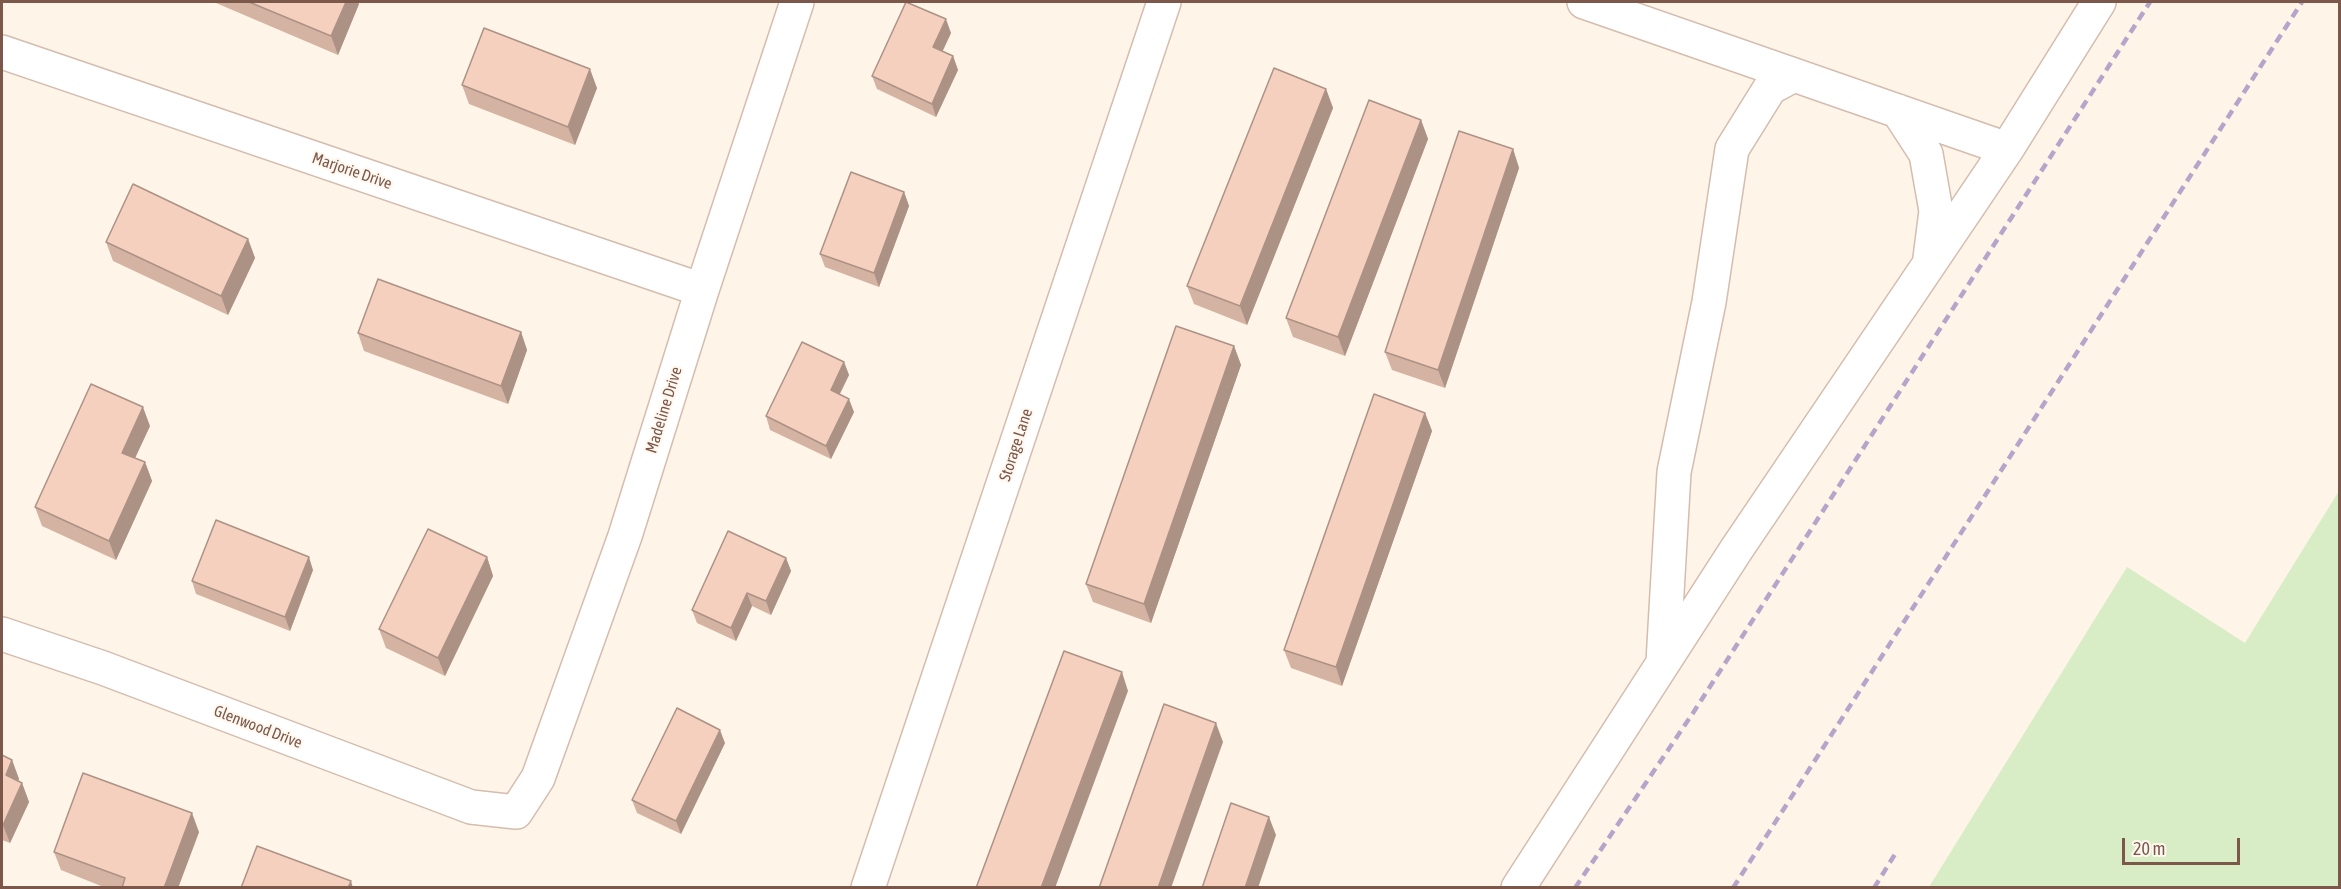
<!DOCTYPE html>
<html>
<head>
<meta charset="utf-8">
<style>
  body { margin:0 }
  #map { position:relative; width:2341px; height:889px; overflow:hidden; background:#fef4e8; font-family:"Asap Condensed",sans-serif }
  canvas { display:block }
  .frame { position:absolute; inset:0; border:3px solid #7b5849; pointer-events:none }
  .scale { position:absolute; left:2122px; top:838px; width:118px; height:27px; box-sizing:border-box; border:3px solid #7b5849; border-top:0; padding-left:8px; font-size:18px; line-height:21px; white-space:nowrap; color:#7b5849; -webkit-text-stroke:4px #fff8f0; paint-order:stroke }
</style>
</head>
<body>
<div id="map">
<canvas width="2341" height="889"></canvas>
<div class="frame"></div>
<div class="scale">20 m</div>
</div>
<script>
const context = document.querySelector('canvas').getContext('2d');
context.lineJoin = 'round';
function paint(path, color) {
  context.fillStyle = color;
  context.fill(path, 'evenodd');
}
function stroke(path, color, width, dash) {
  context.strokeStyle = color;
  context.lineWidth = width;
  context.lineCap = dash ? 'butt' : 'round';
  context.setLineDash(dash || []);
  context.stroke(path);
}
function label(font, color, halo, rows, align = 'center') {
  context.font = font + ' "Asap Condensed",sans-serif';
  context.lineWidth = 4.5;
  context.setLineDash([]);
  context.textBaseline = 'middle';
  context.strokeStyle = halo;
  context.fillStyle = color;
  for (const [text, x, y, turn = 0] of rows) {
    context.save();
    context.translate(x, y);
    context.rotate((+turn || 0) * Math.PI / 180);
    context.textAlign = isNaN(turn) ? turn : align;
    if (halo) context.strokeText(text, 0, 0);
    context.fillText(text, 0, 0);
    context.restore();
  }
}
paint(new Path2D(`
  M2339 491V887H1929L2127 567 2245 643Z`), '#d8edc5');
const minor = new Path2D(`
  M1584 2 2007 149
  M2 52 702 290
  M1898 111 1926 154 1936 211 1930 258
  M2 634 103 668 471 807 516 812 538 778 625 536 702 290 797 2
  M1663 662 1674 472 1709 302 1732 149 1770 88 1794 75
  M868 888 1164 2
  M1518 888 1736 550 2007 149 2099 2`);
stroke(minor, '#d4bdaf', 36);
stroke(minor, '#fff', 33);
stroke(new Path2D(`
  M1575 888 1693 713 2150 2
  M1733 888 2302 2
  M1874 888 1897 851`), '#b6a4ca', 4.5, [9, 6]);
paint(new Path2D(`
  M215 2H358L359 4 338 55 216 3Z
  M951 33 942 52 953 56 958 70 936 117 877 89 872 76Z
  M462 85 597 88 575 145 469 104Z
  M1326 89 1333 108 1247 325 1194 304 1187 286Z
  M1421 120 1428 139 1345 356 1293 337 1286 318Z
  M1513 149 1519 168 1445 388 1392 370 1385 352Z
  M904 192 909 206 879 287 825 267 820 254Z
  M248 239 255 258 228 315 113 261 106 242Z
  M521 332 527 350 508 404 364 351 358 333Z
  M1234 346 1241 365 1151 623 1093 602 1086 584Z
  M844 362 849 375 840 394 854 412 831 459 770 430 766 416Z
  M1425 413 1432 431 1342 686 1291 668 1284 650Z
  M150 426 135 458 145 462 152 481 116 560 42 526 35 507Z
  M487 557 493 576 445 676 386 648 379 629Z
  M786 558 791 571 771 615 752 606 736 641 697 623 692 610Z
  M313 570 290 631 196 594 192 581Z
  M725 743 681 834 637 813 632 800Z
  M2 755 12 760 19 779 18 781 22 783 29 802 10 843 2 840Z
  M199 832 178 888H106L61 870 54 852Z`), '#d4b3a3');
paint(new Path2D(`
  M346 2H358L359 4 338 55 331 36Z
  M946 19 951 33 938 61 933 47Z
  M953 56 958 70 936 117 932 104Z
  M590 69 597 88 575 145 568 127Z
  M1326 89 1333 108 1247 325 1240 306Z
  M1421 120 1428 139 1345 356 1338 337Z
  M1513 149 1519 168 1445 388 1438 370Z
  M904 192 909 206 879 287 874 273Z
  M248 239 255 258 228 315 221 296Z
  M521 332 527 350 508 404 501 386Z
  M1234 346 1241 365 1151 623 1144 604Z
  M844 362 849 375 835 403 831 390Z
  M849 399 854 412 831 459 826 446Z
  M143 407 150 426 129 471 122 453Z
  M1425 413 1432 431 1342 686 1336 667Z
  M145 462 152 481 116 560 109 541Z
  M309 557 313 570 290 631 285 617Z
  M487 557 493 576 445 676 438 658Z
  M786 558 791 571 771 615 766 601Z
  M747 593 752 606 736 641 731 628Z
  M1122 672 1128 691 1055 888H1041Z
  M1216 723 1223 742 1171 888H1158Z
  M720 730 725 743 681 834 676 821Z
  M12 760 19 779 12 794 6 775Z
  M22 783 29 802 10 843 3 825Z
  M192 813 199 832 178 888H164Z
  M1269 817 1276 835 1258 888H1245Z
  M351 881 353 888H348Z`), '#ac9285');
const building = new Path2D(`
  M249 2H346L331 36Z
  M906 2 946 19 933 47 953 56 932 104 872 76Z
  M484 28 590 69 568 127 462 85Z
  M1274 68 1326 89 1240 306 1187 286Z
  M1369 100 1421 120 1338 337 1286 318Z
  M1459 131 1513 149 1438 370 1385 352Z
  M851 172 904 192 874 273 820 254Z
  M133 184 248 239 221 296 106 242Z
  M378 279 521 332 501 386 358 333Z
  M1176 326 1234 346 1144 604 1086 584Z
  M802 342 844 362 831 390 849 399 826 446 766 416Z
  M91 384 143 407 122 453 145 462 109 541 35 507Z
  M1374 394 1425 413 1336 667 1284 650Z
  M216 520 309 557 285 617 192 581Z
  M428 529 487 557 438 658 379 629Z
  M728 531 786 558 766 601 747 593 731 628 692 610Z
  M1064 651 1122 672 1041 888H976Z
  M1164 704 1216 723 1158 888H1099Z
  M677 708 720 730 676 821 632 800Z
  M2 755 12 760 6 775 22 783 3 825 2 824Z
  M83 773 192 813 164 888H122L125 878 54 852Z
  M1231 803 1269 817 1245 888H1202Z
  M257 846 351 881 348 888H241Z`);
paint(building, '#f6d0be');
stroke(building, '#ac9285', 1.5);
label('16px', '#7b5849', '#fff8f0', [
  ["Marjorie Drive",352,171,19],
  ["Madeline Drive",664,410,-73],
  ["Storage Lane",1016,445,-72],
  ["Glenwood Drive",258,727,21]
]);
</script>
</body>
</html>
